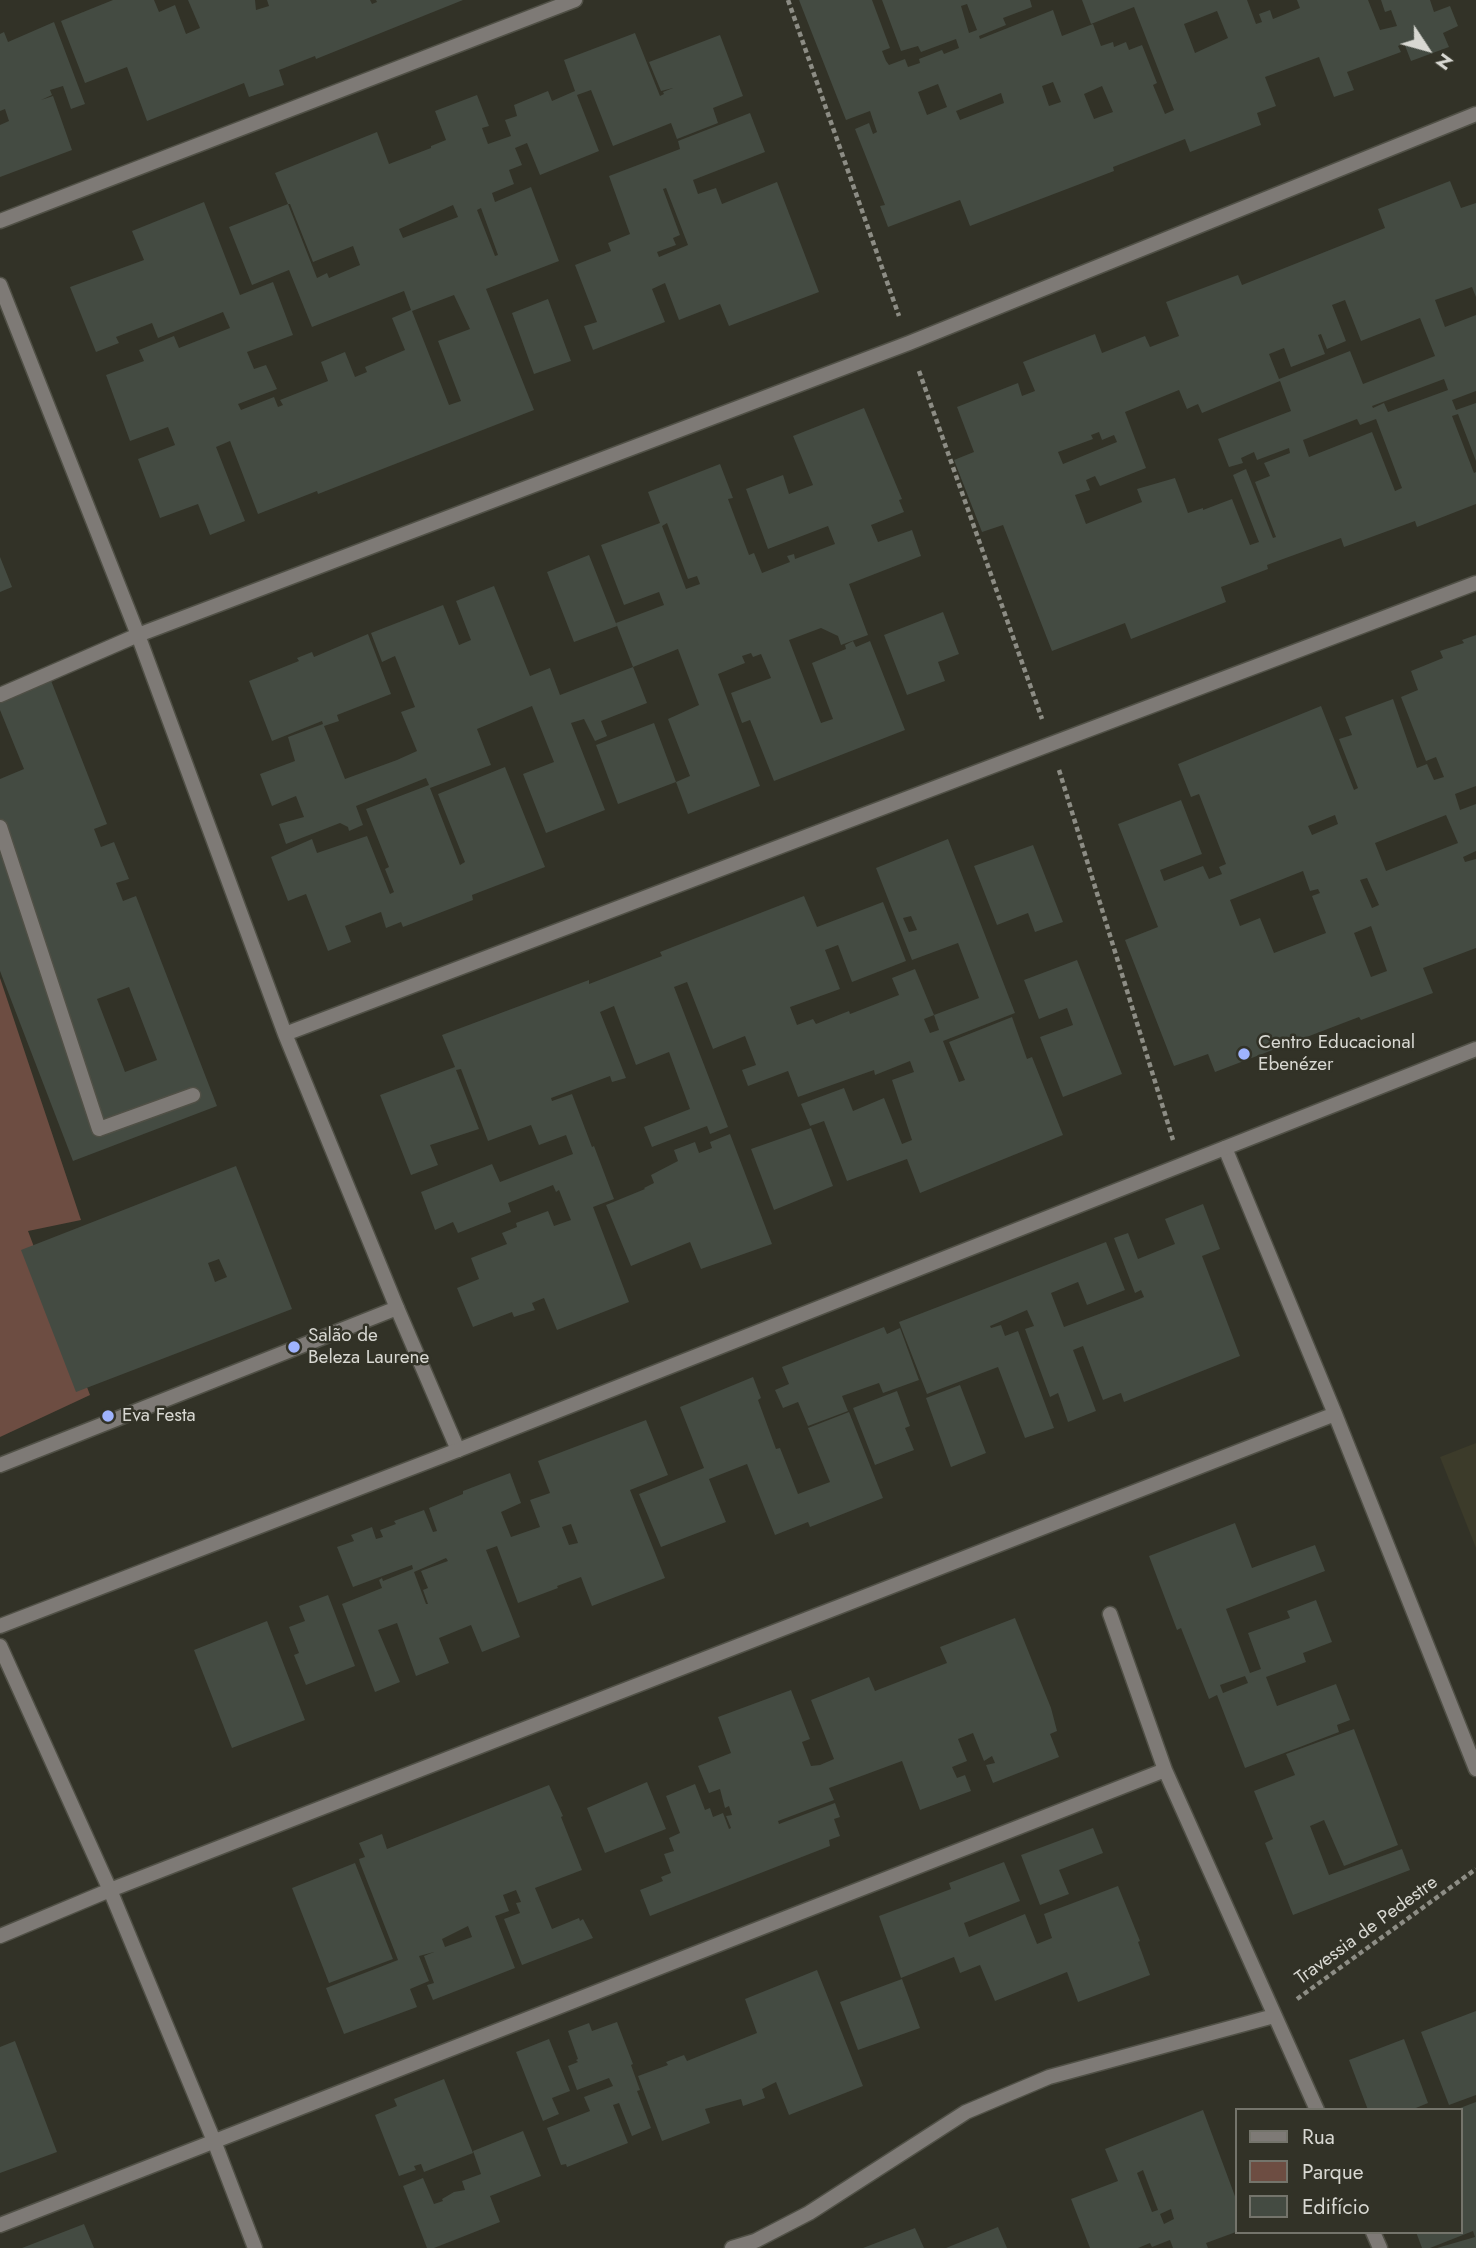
<!DOCTYPE html>
<html>
<head>
<meta charset="utf-8">
<style>
  body { margin:0 }
  #map { position:relative; width:1476px; height:2248px; overflow:hidden; background:#323227; font-family:Jost,sans-serif }
  canvas { display:block }
  .legend { position:absolute; left:1235px; top:2108px; width:228px; height:126px; box-sizing:border-box; background:#323227; border:2px solid #74746b; margin:0; padding:9px 12px; list-style:none; font-size:21px; color:#d8d8d2 }
  .legend li { display:flex; align-items:center; gap:14px; height:35px }
  .legend b { width:35px; border:2px solid #74746b }
  .north { position:absolute; left:1392px; top:14px; width:70px; height:70px; -webkit-text-stroke:5px #323227; paint-order:stroke; rotate:126deg; font-size:19px; font-weight:700; line-height:28px; text-align:center; color:#d8d8d2 }
  .north::after { content:''; display:block; margin:auto; width:24px; height:32px; background:#d8d8d2; clip-path:polygon(50% 0,100% 100%,50% 72%,0 100%) }
</style>
</head>
<body>
<div id="map">
<canvas width="1476" height="2248"></canvas>
<ul class="legend">
<li><b style="height:9px;background:#7e7a76"></b>Rua</li>
<li><b style="height:19px;background:#6d4d42"></b>Parque</li>
<li><b style="height:19px;background:#444b42"></b>Edifício</li>
</ul>
<div class="north">N</div>
</div>
<script>
const context = document.querySelector('canvas').getContext('2d');
context.lineJoin = 'round';
function paint(path, color) {
  context.fillStyle = color;
  context.fill(path, 'evenodd');
}
function stroke(path, color, width, dash) {
  context.strokeStyle = color;
  context.lineWidth = width;
  context.lineCap = dash ? 'butt' : 'round';
  context.setLineDash(dash || []);
  context.stroke(path);
}
function label(font, color, halo, rows, align = 'center') {
  context.font = font + ' Jost,sans-serif';
  context.lineWidth = 5;
  context.setLineDash([]);
  context.textBaseline = 'middle';
  context.strokeStyle = halo;
  context.fillStyle = color;
  for (const [text, x, y, turn = 0] of rows) {
    context.save();
    context.translate(x, y);
    context.rotate((+turn || 0) * Math.PI / 180);
    context.textAlign = isNaN(turn) ? turn : align;
    if (halo) context.strokeText(text, 0, 0);
    context.fillText(text, 0, 0);
    context.restore();
  }
}
paint(new Path2D(`
  M1476 1443V1548L1440 1457Z`), '#3c3b2a');
paint(new Path2D(`
  M0 978 81 1220 28 1231 90 1395 0 1437Z`), '#6d4d42');
paint(new Path2D(`
  M113 0H154L159 12 175 5 186 34 200 28 188 0H255L256 10 269 6 267 0H370L372 4 377 2 376 0H463L316 59 315 56 279 70 284 85 249 97 244 83 147 121 127 67 85 83 61 21Z
  M799 0H872L890 48 882 51 886 61 889 65 905 59 908 67 920 63 919 59 942 50 944 54 959 48 956 39 921 52 918 46 901 51 882 0H1030L1032 7 1003 18 1006 25 979 36 980 39 1053 10 1062 36 1093 24 1101 46 1113 42 1114 47 1126 42 1129 50 1142 45 1157 83 1153 85 1165 114 1174 110 1134 7 1091 24 1082 0H1247L1256 24 1262 22 1259 14 1270 10 1273 19 1300 8 1297 0H1368L1380 30 1397 26 1391 10 1385 12 1381 0H1430L1434 12 1450 6 1458 26 1443 33 1449 47 1411 61 1404 43 1398 46 1401 52 1347 72 1354 90 1334 97 1319 57 1265 77 1276 106 1257 113 1261 125 1190 152 1185 139 1113 167 1114 171 970 226 960 200 888 227 880 206 885 205 855 129 869 123 873 134 877 132 870 111 846 120ZM967 4 977 30 969 33 961 6ZM1217 11 1228 38 1195 53 1184 24ZM1053 82 1061 102 1049 106 1042 86ZM938 84 947 107 927 115 918 92ZM1102 86 1113 112 1094 119 1084 94ZM1001 93 1004 103 960 120 956 111Z
  M54 22 85 104 71 109 63 86 50 90 52 95 41 100 53 96 72 150 0 177V125L9 121 5 109 0 111V34L4 32 8 42Z
  M635 33 660 96 664 94 663 92 673 88 661 91 649 62 720 35 743 96 713 108 718 123 677 139 671 123 613 146 591 90 577 95 599 151 540 175 527 143 515 148 522 165 509 170 514 184 492 193 495 202 531 187 559 261 486 289 534 410 318 494 317 491 258 514 230 441 216 447 245 521 210 535 198 504 160 518 138 459 175 445 168 427 130 441 106 375 144 361 139 350 174 336 179 348 230 328 223 312 158 338 152 323 116 337 119 343 96 352 70 287 144 260 132 231 204 202 240 295 273 282 293 335 247 352 254 369 266 365 277 389 238 404 241 410 274 397 278 407 283 405 280 400 328 381 321 362 345 352 355 377 367 372 365 367 405 350 392 318 411 310 404 291 312 327 289 270 252 285 229 227 288 204 317 278 327 273 329 278 360 265 353 246 313 262 290 204H288L275 173 377 132 389 164 431 148V146L446 140 435 111 477 95 489 126 482 128 488 144 511 136 505 120 517 116 514 105 548 91 552 101 575 91 564 60ZM453 205 458 217 403 238 399 229ZM481 208 498 255 495 256 477 210ZM454 295 470 329 438 341 461 401 449 405 412 311Z
  M750 113 765 152 693 180 698 194 716 188 722 204 777 182 819 292 729 326 720 304 679 320 665 283 652 289 665 322 593 350 584 326 597 322 575 265 611 251 608 243 630 234 609 176 680 149 678 141ZM666 188 688 245 659 257 657 252 676 245 673 238 680 235 663 189Z
  M1450 181 1461 208 1476 203V297L1472 287 1435 300 1445 327 1476 315V391L1452 400 1456 410 1476 403V461L1458 414 1452 416 1474 473 1476 472V504L1417 527 1415 521 1344 547 1341 538 1283 559 1267 565 1268 569 1221 587 1226 602 1131 639 1125 623 1052 651 1003 525 982 532 954 460 974 452 957 407 1018 383 1022 396 1035 391 1023 362 1095 334 1102 353 1145 336 1150 347 1179 336 1166 302 1238 275 1242 285 1385 228 1378 209ZM1345 300 1361 341 1420 318 1435 356 1363 384 1350 351 1279 379 1269 354 1284 348 1291 367 1325 354 1318 335 1321 334 1327 349 1346 341 1332 305ZM1444 379 1448 390 1388 412 1384 403 1373 408 1372 406ZM1280 381 1291 411 1218 439 1229 467 1243 463 1241 458 1254 452 1257 460 1289 448 1290 453 1264 463 1270 476 1255 482 1276 537 1273 538 1246 469 1233 475 1259 542 1250 545 1232 499 1203 510V508L1188 513 1175 478 1137 489 1142 502 1086 524 1075 495 1090 490 1086 480 1095 476 1100 486 1146 468 1125 412 1179 390 1187 409 1198 404 1202 413ZM1357 419 1360 425 1376 419 1402 488 1395 491 1372 432 1309 457 1303 440ZM1099 432 1102 440 1114 435 1117 442 1063 464 1058 452 1093 439 1091 435Z
  M548 299 571 361 534 374 512 313Z
  M864 408 902 499 899 500 904 512 871 525 878 542 912 530 921 556 849 584 868 635 841 645 838 636 821 628 789 640 821 723 833 719 812 663 846 649 845 645 853 641 856 647 870 641 905 730 774 781 750 720 742 723 731 693 771 678 761 654 753 657 751 653 742 656 745 663 718 674 760 786 688 814 676 782 690 776 668 719 699 705 678 649 633 667 616 623 664 605 659 592 624 605 601 545 660 523 648 492 720 464 733 498 728 499 749 555 754 553 762 573 790 562 787 556 794 554 795 559 835 544 828 526 768 549 746 489 783 475 789 494 813 485 793 436ZM667 523 688 579 697 576 700 584 686 589 662 526Z
  M589 555 617 626 574 642 547 572Z
  M0 557 12 587 0 592Z
  M494 586 530 676 550 668 560 695 633 667 647 703 601 721 607 736 595 741 584 719 571 723 605 810 546 833 523 774 554 762 532 706 477 729 491 765 430 788 460 865 465 862 438 794 505 767 545 867 472 895 473 900 403 927 401 922 386 928 381 912 345 926 351 942 328 951 306 894 288 901 271 857 312 839 317 853 367 836 390 894 394 892 385 869 389 867 366 809 429 785 426 778 356 806 363 825 349 831 348 827 340 823 286 844 279 824 304 817 296 796 272 806 260 774 295 761 288 737 323 724 322 721 272 741 249 681 299 661 297 658 312 652 314 657 368 634 391 694 337 715 339 721 324 726 345 779 397 760 417 751 401 712 415 707 395 656 382 662 371 633 443 605 459 645 471 640 456 601Z
  M943 612 959 654 938 662 945 681 907 695 884 635Z
  M1476 635V786L1455 794 1460 810 1476 804V851L1463 857 1465 862 1476 859V948L1423 968 1433 993 1361 1020 1359 1017 1215 1072 1208 1054 1174 1066 1125 940 1158 927 1118 824 1181 800 1202 854 1160 870 1164 881 1203 866 1209 879 1222 874 1219 867 1226 864 1199 794 1191 797 1178 764 1321 706 1354 790 1358 788 1339 739 1352 735 1345 717 1393 699 1417 768 1427 764 1434 780 1444 777 1436 757 1426 761 1401 697 1418 690 1411 671 1443 658 1440 651 1464 643 1462 640ZM1335 815 1338 824 1312 835 1308 826ZM1446 815 1458 843 1386 871 1375 843ZM1303 871 1310 891 1318 889 1320 893 1312 896 1326 933 1274 953 1260 918 1240 926 1230 900ZM1367 878 1379 905 1372 908 1360 880ZM1371 926 1387 971 1371 977 1354 933Z
  M50 678 107 824 94 829 101 847 114 842 129 879 116 883 123 901 136 896 217 1106 73 1161 0 971V854L11 850 0 821V779L24 769 0 710V699ZM129 987 157 1060 125 1072 97 999Z
  M654 723 676 782 618 804 596 745Z
  M948 839 1015 1013 943 1041 959 1082 965 1080 949 1042 1012 1017 1027 1059 1032 1057 1063 1135 920 1193 907 1159 847 1181 824 1121 810 1126 801 1104 844 1088 853 1111 884 1098 902 1144 912 1140 892 1080 914 1072 910 1061 875 1075 874 1070 798 1097 788 1071 748 1086 742 1070 756 1065 745 1036 713 1049 687 982 674 987 728 1127 710 1134 707 1126 652 1147 644 1127 690 1109 669 1052 636 1065 614 1006 600 1012 626 1078 612 1082 610 1076 551 1098 552 1101 572 1094 592 1147 594 1146 614 1199 593 1207 629 1302 557 1330 544 1298 532 1303 535 1310 514 1317 512 1312 473 1327 457 1288 479 1279 471 1258 507 1244 502 1233 517 1227 516 1223 548 1211 554 1226 571 1220 559 1190 556 1192 553 1185 508 1203 511 1212 458 1233 453 1222 435 1230 421 1192 492 1164 500 1182 573 1154 566 1135 539 1145 531 1125 488 1141 461 1069 456 1070 479 1129 430 1145 438 1165 411 1175 380 1095 455 1067 442 1035 589 980V984L662 956 660 952 804 896 817 927 883 902 906 961 852 982 838 945 825 950 840 989 790 1007 797 1025 813 1019 816 1024 849 1011 850 1014 899 995 892 978 915 969 934 1015 924 1019 930 1033 939 1030 934 1015 979 998 958 943 912 960 876 868ZM911 916 917 930 909 932 903 918Z
  M1033 845 1063 922 1035 932 1028 913 997 925 974 866Z
  M1077 960 1122 1074 1063 1097 1040 1037 1073 1025 1067 1008 1039 1019 1024 980Z
  M811 1128 833 1186 774 1210 751 1149Z
  M730 1134 772 1244 701 1269 690 1242 631 1266 606 1205 645 1189 644 1188 654 1183 651 1175 678 1161 674 1150 695 1142 699 1153 712 1148 710 1142Z
  M236 1166 292 1309 76 1392 21 1250ZM219 1259 227 1277 215 1282 208 1263Z
  M1203 1204 1220 1249 1202 1256 1240 1356 1124 1402 1121 1393 1103 1400 1083 1346 1073 1350 1096 1411 1068 1422 1058 1393 1050 1397 1025 1329 1034 1326 1027 1310 990 1326 991 1328 1001 1325 1005 1336 1018 1331 1054 1428 1025 1438 998 1367 927 1394 899 1322 1106 1242 1125 1290 1087 1305 1078 1282 1051 1293 1064 1327 1137 1300 1144 1297 1141 1290 1135 1293 1114 1238 1128 1233 1138 1259 1175 1244 1165 1219Z
  M884 1327 887 1334 900 1328 919 1380 883 1393 879 1383 842 1396 848 1411 808 1426 798 1402 783 1408 775 1390 789 1384 782 1367Z
  M753 1377 761 1398 758 1400 776 1449 780 1448 798 1494 830 1482 808 1428 849 1412 883 1498 810 1527 808 1522 775 1535 747 1464 709 1479 726 1522 661 1547 639 1494 704 1468 680 1407Z
  M960 1385 986 1453 951 1467 926 1398Z
  M897 1391 910 1426 905 1428 914 1450 875 1465 853 1408Z
  M646 1420 668 1475 630 1490 665 1578 592 1606 581 1577 557 1586 558 1588 518 1603 497 1546 486 1550 520 1637 482 1652 471 1625 439 1638 449 1663 416 1676 397 1623 378 1630 400 1682 375 1692 342 1604 382 1588 379 1580 382 1578 383 1581 413 1569 412 1565 353 1587 337 1547 354 1541 351 1535 372 1527 376 1539 383 1537 380 1530 396 1524 394 1521 424 1510 433 1532 437 1531 429 1508 463 1494V1491L510 1473 521 1503 501 1512 511 1537 540 1527 530 1500 550 1493 538 1461ZM571 1524 578 1543 569 1545 562 1527ZM446 1558 448 1561 421 1571 428 1588 423 1590 428 1604H426L414 1572Z
  M1235 1523 1252 1568 1315 1545 1325 1571 1226 1609 1250 1673 1261 1669 1248 1633 1290 1618 1287 1611 1316 1600 1332 1642 1303 1653 1306 1662 1266 1677 1277 1706 1336 1684 1350 1720 1337 1725 1339 1732 1245 1768 1217 1695 1209 1699 1181 1628 1177 1630 1149 1556ZM1245 1676 1248 1683 1223 1693 1220 1685Z
  M328 1595 355 1666 306 1685 294 1655 299 1653 289 1627 305 1621 299 1606Z
  M1015 1618 1051 1708 1057 1731 1050 1734 1059 1757 993 1783 986 1765 995 1763 992 1756 984 1761 973 1733 958 1739 967 1761 952 1767 957 1778 965 1775 971 1791 920 1810 902 1761 829 1788 834 1800 778 1821 779 1824 835 1803 840 1817 834 1819 840 1836 829 1840 830 1846 650 1916 640 1890 663 1881 661 1877 671 1873 664 1854 674 1851 669 1838 680 1833 666 1796 695 1784 705 1810 710 1808 713 1817 723 1813 729 1829 731 1828 726 1816 732 1815 729 1806 725 1808 720 1789 709 1793 698 1766 731 1753 718 1717 791 1690 810 1739 802 1742 811 1766 820 1765 834 1759 811 1700 869 1677 875 1691 947 1663 940 1647Z
  M267 1621 305 1720 232 1748 194 1650Z
  M1354 1729 1398 1845 1344 1866 1324 1820 1310 1826 1329 1875 1402 1849 1410 1870 1293 1915 1265 1843 1273 1839 1254 1791 1295 1775 1286 1754Z
  M647 1782 666 1829 605 1853 587 1808Z
  M549 1785 563 1816 561 1817 582 1870 535 1888 552 1929 579 1918 580 1921 583 1919 593 1938 522 1965 504 1919 520 1913 516 1903 521 1902 516 1890 503 1895 509 1911 495 1916 515 1968 433 2000 427 1985 434 1983 424 1956 434 1952 419 1956 429 1981 410 1989 417 2007 344 2034 326 1988 398 1960 360 1863 359 1859 365 1857 359 1843 382 1834 387 1849ZM468 1926 472 1937 445 1947 442 1939Z
  M1093 1828 1103 1853 1059 1870 1069 1894 1040 1905 1021 1855Z
  M1004 1862 1020 1901 964 1923 969 1937 1025 1914 1037 1944 1052 1938 1044 1914 1118 1886 1140 1941 1138 1942 1150 1975 1078 2002 1067 1972 995 2001 980 1965 960 1973 954 1957 901 1978 879 1916 951 1889 949 1883Z
  M355 1863 393 1959 329 1983 292 1888Z
  M817 1970 863 2086 789 2115 776 2082 762 2089 765 2098 743 2106 741 2099 705 2109 710 2123 662 2141 638 2076 668 2065 666 2062 684 2055 687 2061 757 2033 745 1999Z
  M902 1979 920 2028 858 2050 840 2002Z
  M1476 2011V2095L1449 2105 1421 2032Z
  M617 2022 633 2064 631 2065 640 2090 637 2091 651 2128 632 2136 619 2103 613 2105 628 2143 567 2167 566 2164 561 2165 547 2128 590 2111 584 2097 613 2086 609 2078 577 2090 568 2066 578 2062 576 2060 578 2059 568 2031 589 2023 592 2031Z
  M549 2039 570 2091 552 2098 559 2114 543 2121 516 2052Z
  M1404 2039 1428 2103 1411 2110H1368L1349 2060Z
  M15 2041 57 2152 0 2173V2047Z
  M444 2079 473 2153 424 2172 421 2164 414 2166 416 2170 399 2176 375 2115 397 2106 394 2099Z
  M1476 2102V2248H1437L1475 2237 1473 2231 1430 2248H1422L1416 2232H1460V2108Z
  M1203 2110 1236 2199V2232L1206 2243 1208 2248H1173L1170 2240 1152 2247 1150 2243 1138 2248H1090L1071 2199 1118 2181 1105 2149ZM1143 2170 1158 2210 1152 2212 1137 2173ZM1171 2209 1174 2219 1164 2224 1160 2214Z
  M523 2131 541 2176 490 2196 500 2222 434 2248H427L403 2186 423 2178 434 2204 443 2201 442 2199 454 2192 465 2190 462 2181 481 2174 473 2151Z
  M84 2224 94 2248H22Z
  M998 2227 1007 2248H946Z
  M915 2228 924 2248H863Z`), '#444b42');
const service = new Path2D(`
  M0 1465 397 1308`);
const minor = new Path2D(`
  M0 221 575 0
  M0 285 138 635 285 1034 397 1308 458 1450
  M0 695 138 635 909 343 1476 114
  M0 827 99 1129 193 1095
  M285 1034 1476 583
  M1225 1148 1335 1414 1476 1769
  M1110 1614 1165 1770 1317 2110
  M0 1646 110 1890 214 2141 255 2248
  M0 1936 110 1890 1335 1414
  M0 2225 1165 1770
  M1373 2232 1380 2248
  M732 2248 755 2241 809 2213 966 2112 1049 2077 1274 2016`);
const tertiary = new Path2D(`
  M0 1626 458 1450 1476 1049`);
stroke(service, '#505046', 17);
stroke(minor, '#505046', 17);
stroke(tertiary, '#505046', 17);
stroke(new Path2D(`
  M788 0 899 316
  M919 371 1042 719
  M1059 770 1173 1140
  M1297 1999 1476 1869`), '#8d8d85', 4.5, [5, 3.5]);
stroke(service, '#7e7a76', 14);
stroke(minor, '#7e7a76', 14);
stroke(tertiary, '#7e7a76', 14);
for (const [x, y, r, color] of [
  [1244,1054,7,"#9fb3fd"],
  [294,1347,7,"#9fb3fd"],
  [108,1416,7,"#9fb3fd"]
]) {
  const dot = new Path2D();
  dot.arc(x, y, r, 0, 2 * Math.PI);
  context.fillStyle = color;
  context.fill(dot);
  stroke(dot, '#323227', 2.5);
}
label('19px', '#d8d8d2', '#323227', [
  ["Centro Educacional",1258,1043],
  ["Ebenézer",1258,1065],
  ["Salão de",308,1336],
  ["Beleza Laurene",308,1358],
  ["Eva Festa",122,1416]
], 'left');
label('19px', '#d8d8d2', '#323227', [
  ["Travessia de Pedestre",1367,1931,-36]
]);
</script>
</body>
</html>
